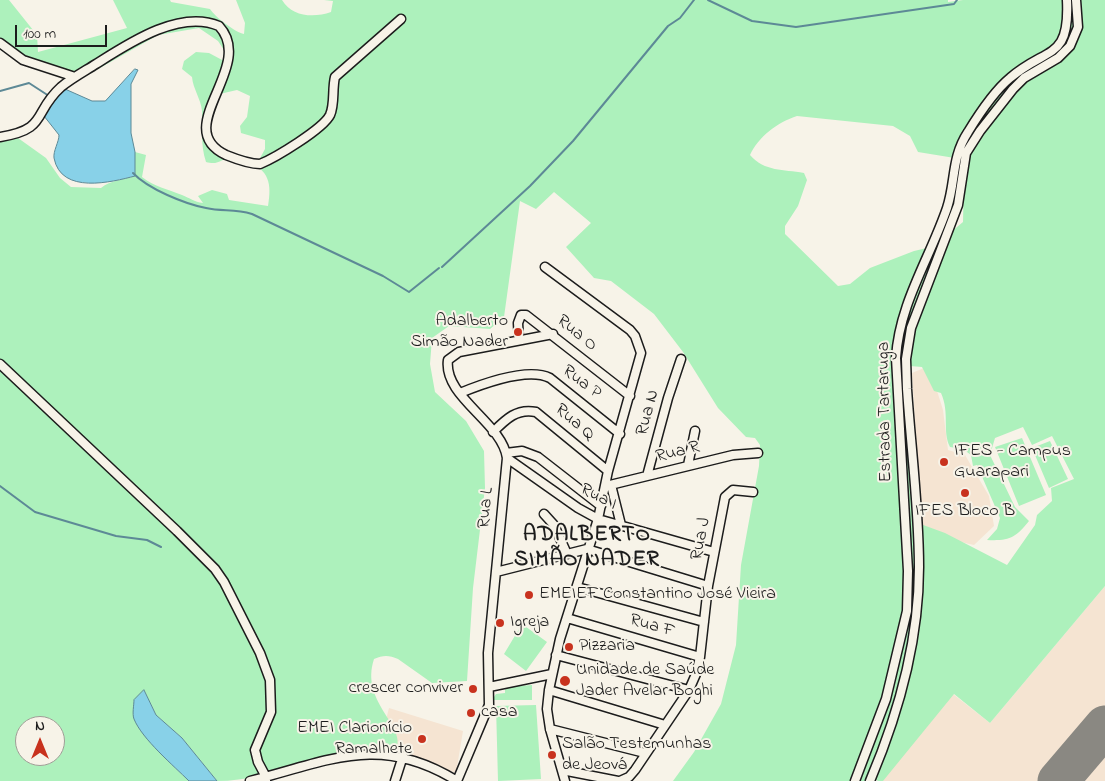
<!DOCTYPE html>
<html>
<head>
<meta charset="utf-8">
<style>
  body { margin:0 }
  #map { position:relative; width:1105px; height:781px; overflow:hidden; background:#f7f3e8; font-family:"Indie Flower",sans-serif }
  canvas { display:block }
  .north { position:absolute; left:15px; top:716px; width:50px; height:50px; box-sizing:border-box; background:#f7f3e8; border:1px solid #9f9d96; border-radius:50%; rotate:0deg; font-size:14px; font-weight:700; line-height:20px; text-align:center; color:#1c1c1c }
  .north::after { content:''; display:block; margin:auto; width:18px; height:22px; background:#c8321e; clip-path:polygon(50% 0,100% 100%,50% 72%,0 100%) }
  .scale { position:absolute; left:15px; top:25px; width:92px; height:22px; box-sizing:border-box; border:2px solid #1c1c1c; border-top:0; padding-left:6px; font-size:15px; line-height:18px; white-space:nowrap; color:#1c1c1c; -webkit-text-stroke:4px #f7f3e8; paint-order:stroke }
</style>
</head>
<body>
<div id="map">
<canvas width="1105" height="781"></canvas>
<div class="north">N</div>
<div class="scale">100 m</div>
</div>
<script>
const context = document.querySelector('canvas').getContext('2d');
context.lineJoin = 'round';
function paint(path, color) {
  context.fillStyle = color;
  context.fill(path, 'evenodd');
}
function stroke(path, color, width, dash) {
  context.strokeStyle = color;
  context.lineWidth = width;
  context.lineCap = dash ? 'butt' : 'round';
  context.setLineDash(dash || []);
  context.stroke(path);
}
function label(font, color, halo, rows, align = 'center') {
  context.font = font + ' "Indie Flower",sans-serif';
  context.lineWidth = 4;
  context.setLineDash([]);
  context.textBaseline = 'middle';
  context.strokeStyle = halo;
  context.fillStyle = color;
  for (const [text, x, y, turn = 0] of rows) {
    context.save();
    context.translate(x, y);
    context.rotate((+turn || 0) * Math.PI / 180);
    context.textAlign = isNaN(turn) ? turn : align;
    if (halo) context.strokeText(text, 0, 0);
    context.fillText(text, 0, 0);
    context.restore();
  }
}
paint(new Path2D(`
  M924 368 934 381 943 410 948 450 965 455 989 496 994 526 974 545 943 538 921 524 912 373Z
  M1105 586V781H877L953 694 990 723Z
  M389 708 463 731 456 773 379 747Z`), '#f5e4d2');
paint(new Path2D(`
  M0 0H9L37 35 38 52 127 28 113 0H170L171 2 210 9C215 17 235 32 244 34L245 23 236 0H282C292 17 314 18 331 12L333 1 324 0H948V2L963 0H1105V586L990 723 954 694 883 781H878L874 778 872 781H673L694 752 721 704 736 645 741 565 759 466 760 445 755 438 746 437 718 408 683 352 654 314 611 281 594 278 566 247 591 223 554 192 536 209 520 201 504 317 490 329 449 326 432 338 430 364 435 392 466 421 484 451 485 488 473 588 467 681 432 683 398 659C389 655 383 655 374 659 360 701 404 724 397 747 334 743 278 781 217 781L182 738 156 715 144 690 163 756 189 781H0V140L18 138 46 158 60 178 71 187 101 188C111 180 123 180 135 175V152L146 155 142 177C155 187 167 189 182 195 190 198 194 202 203 203L198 196 212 190 227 194 229 200 268 206C272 184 269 169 247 162 243 161 237 158 232 158 221 158 219 166 206 162 200 143 203 131 202 111 201 99 193 89 192 77L182 69 184 61 196 52 209 53 224 61 226 53 218 41 199 28 158 35 70 85 66 77 33 67 0 44ZM237 90 250 96 247 117 240 126 241 133 265 140V149L259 160C211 147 205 148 215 95ZM797 116 893 126 910 136 918 152 967 160 964 176 963 222 951 232 942 251 927 248 914 251 870 268 850 284 838 286 785 234V226L798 206 807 180 804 173C783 169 765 172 750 155 758 137 778 122 797 116ZM910 366 922 367 934 391 941 393C950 413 942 431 950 447L963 449 971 455 973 466 977 465 1000 518 997 529 987 540C1010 541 1015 538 1029 521L1015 507 990 455 995 438 1023 427 1032 445 1052 436 1074 479 1051 488 1052 501 1037 515 1035 525 1007 565 945 533 915 522 907 397ZM25 726H55V756H25Z
  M1022 438 1046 495 1019 506 995 447Z
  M1050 441 1068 479 1049 488 1032 448Z
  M522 624 547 642 526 671 504 654Z
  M532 685V700H492L496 694 505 693V687Z
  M536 705 541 779 498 781 496 706Z`), '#adf1bc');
const water = new Path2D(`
  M135 69 138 70 131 84V133L135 152V176C112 182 61 195 54 158 53 151 59 142 59 135L44 116C53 107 51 97 65 89L92 101H105Z
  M144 690 156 715 182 738 217 781H189C174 766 142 739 134 719 132 714 134 705 134 700Z`);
paint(water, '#88d1e8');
stroke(water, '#5d8996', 1);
stroke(new Path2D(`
  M708 0 752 21 796 27 954 4 957 0
  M0 91 29 83 49 96
  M133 173C148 189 185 204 206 208 223 212 234 208 252 214L383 276 409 292 439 268
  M442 267 530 186 573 141 668 26 680 18 694 0
  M0 486 35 512 116 536 147 540 161 547`), '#5d8996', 2);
stroke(new Path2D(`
  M1058 781 1105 726`), '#8a8882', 41);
const minor = new Path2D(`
  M0 43 23 60 75 77
  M0 137C49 129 32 113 61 87 72 78 85 71 96 64 129 43 180 9 219 26 257 67 169 128 226 155 236 159 249 164 260 164 275 158 323 129 330 115 335 104 332 89 335 77L401 19
  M545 267 630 330 635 336 641 353 608 471 598 519 560 639 549 690 547 709 550 729 565 781
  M519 340 518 323 521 315H526L630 396
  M0 364 177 531 215 569 224 582 260 653 270 680 271 712 255 750 258 762 266 777V781
  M460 393C482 384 528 367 550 378L620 434
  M493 432C506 419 517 408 536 412L608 471
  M506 453 522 451 538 457 601 506
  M507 458 578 508 598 519 714 552
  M688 465 695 431
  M647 476 668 398 681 359
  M611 485 621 525
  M606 486 733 455 758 453
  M544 514 554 525 567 554
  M496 572 587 549 708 586
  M577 587 704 622
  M567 618 700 657
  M556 655 689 690
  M489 687 552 674
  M549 690 665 725
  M550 729 645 753
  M562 770 618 781
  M250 781C329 761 380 733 457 781
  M395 781 403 756
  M457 781 489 705 488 653 507 458C502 422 443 397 448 360L459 352 553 334
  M620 781 629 777 635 770 689 690 696 674 700 657 708 586 725 497 733 490 753 492
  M855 781 886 699 907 611 908 571 896 358C899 304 930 258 947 208 956 181 951 158 968 132 979 114 993 92 1010 78 1047 46 1070 61 1067 0
  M870 781C898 715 919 639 919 567 919 508 911 448 907 389L906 359 911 328 958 205 966 153 980 131 1013 89 1024 78 1058 58 1070 46 1078 27 1076 0`);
stroke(minor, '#1c1c1c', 11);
stroke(minor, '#f7f3e8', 8);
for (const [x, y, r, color] of [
  [518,332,5,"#c8321e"],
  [944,462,5,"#c8321e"],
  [965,493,5,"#c8321e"],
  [529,595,5,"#c8321e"],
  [500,623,5,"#c8321e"],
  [569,647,5,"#c8321e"],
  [565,681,6,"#c8321e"],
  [473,689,5,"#c8321e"],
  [471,713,5,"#c8321e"],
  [422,739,5,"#c8321e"],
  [552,755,5,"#c8321e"]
]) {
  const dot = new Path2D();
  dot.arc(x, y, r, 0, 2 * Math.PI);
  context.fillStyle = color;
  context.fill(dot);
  stroke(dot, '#f7f3e8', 2);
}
label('18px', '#1c1c1c', '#f7f3e8', [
  ["Adalberto",508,322,"right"],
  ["Simão Nader",508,343,"right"],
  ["IFES - Campus",954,452],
  ["Guarapari",954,473],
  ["IFES Bloco B",965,512,"center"],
  ["EMEIEF Constantino José Vieira",539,595],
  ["Igreja",510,623],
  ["Pizzaria",579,647],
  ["Unidade de Saúde",576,671],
  ["Jader Avelar Boghi",576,692],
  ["crescer conviver",463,689,"right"],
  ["casa",481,713],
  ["EMEI Clarionício",412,729,"right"],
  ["Ramalhete",412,750,"right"],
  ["Salão Testemunhas",562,745],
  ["de Jeová",562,766]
], 'left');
label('18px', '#1c1c1c', '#f7f3e8', [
  ["Rua O",576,334,39],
  ["Rua P",581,383,37],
  ["Estrada Tartaruga",886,412,-91],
  ["Rua N",649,413,-75],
  ["Rua Q",574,423,40],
  ["Rua R",678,453,-14],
  ["Rua I",598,498,27],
  ["Rua L",487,508,-85],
  ["Rua J",702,539,-79],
  ["Rua F",652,627,16]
]);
context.letterSpacing = '1px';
label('bold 22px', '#1c1c1c', '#f7f3e8', [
  ["ADALBERTO",587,536],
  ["SIMÃO NADER",587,561]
]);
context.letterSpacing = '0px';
</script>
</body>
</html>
